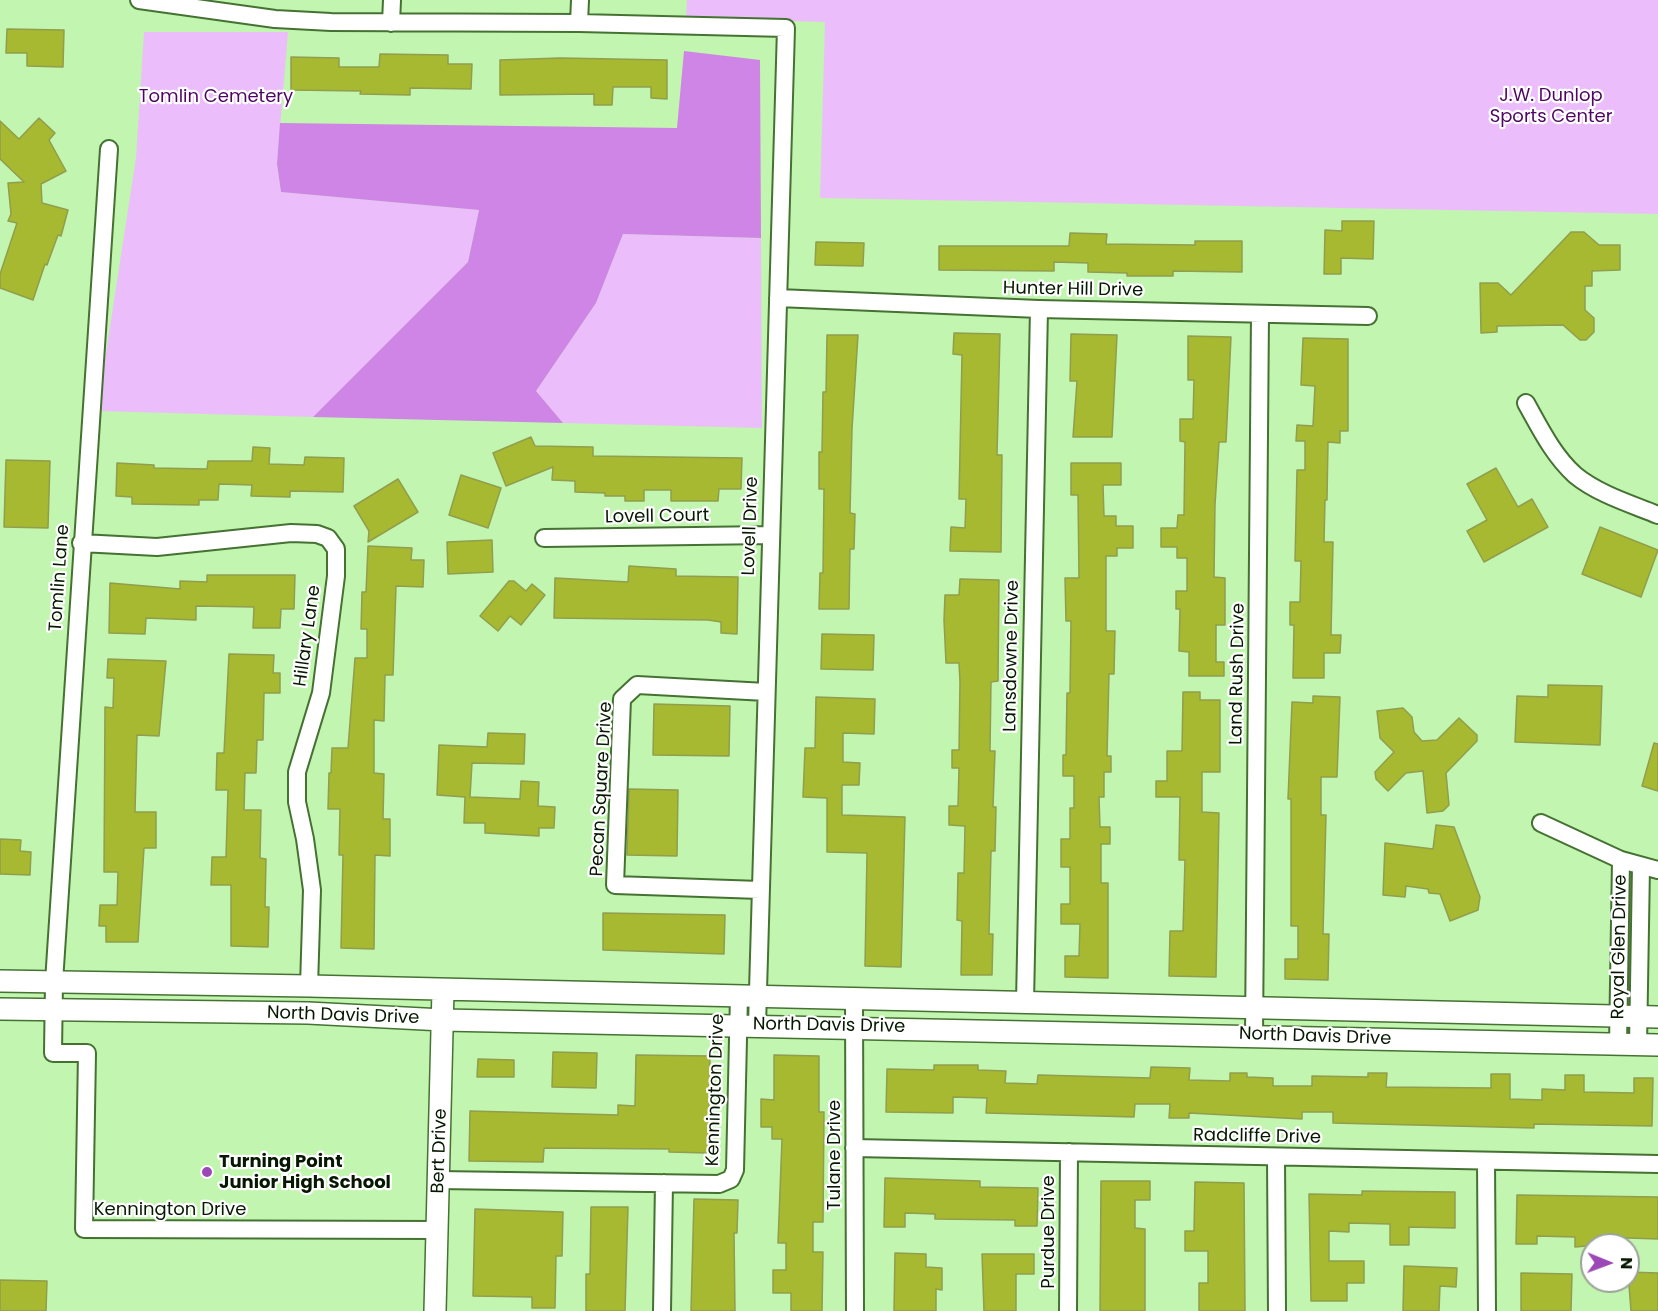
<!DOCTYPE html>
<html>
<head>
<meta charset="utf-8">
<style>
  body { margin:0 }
  #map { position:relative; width:1658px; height:1311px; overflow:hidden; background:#c2f5af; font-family:Poppins,sans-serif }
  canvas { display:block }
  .north { position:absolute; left:1580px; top:1233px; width:60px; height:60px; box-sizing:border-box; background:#fff; border:2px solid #9ba399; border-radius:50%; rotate:91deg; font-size:16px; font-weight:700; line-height:24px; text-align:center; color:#061801 }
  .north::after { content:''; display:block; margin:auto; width:21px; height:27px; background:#9c48b6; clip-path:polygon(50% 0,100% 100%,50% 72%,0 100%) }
</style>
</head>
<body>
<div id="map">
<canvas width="1658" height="1311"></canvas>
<div class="north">N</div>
</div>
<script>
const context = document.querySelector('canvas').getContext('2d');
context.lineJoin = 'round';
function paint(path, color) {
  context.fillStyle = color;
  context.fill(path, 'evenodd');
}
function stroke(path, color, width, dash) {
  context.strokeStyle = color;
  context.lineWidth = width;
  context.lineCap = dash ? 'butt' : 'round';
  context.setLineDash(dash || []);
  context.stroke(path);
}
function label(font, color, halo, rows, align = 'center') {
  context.font = font + ' Poppins,sans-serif';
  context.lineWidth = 4.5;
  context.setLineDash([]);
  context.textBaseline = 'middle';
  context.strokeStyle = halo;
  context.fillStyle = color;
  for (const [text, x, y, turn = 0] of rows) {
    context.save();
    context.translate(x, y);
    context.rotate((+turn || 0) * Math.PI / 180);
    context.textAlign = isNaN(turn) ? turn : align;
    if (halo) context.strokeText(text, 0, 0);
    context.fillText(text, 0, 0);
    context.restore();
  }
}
paint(new Path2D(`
  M687 0H1658V214L820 198 825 22 686 18Z
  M144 32H288L277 164 281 192 479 210 468 262 313 417 97 411 136 158Z
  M623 234 761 238 762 428 563 423 536 391 596 303Z`), '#ebbefb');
paint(new Path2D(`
  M684 51 760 60 761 238 623 234 596 303 536 391 563 423 313 417 468 262 479 210 281 192 277 164 280 123 677 128Z`), '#ce85e6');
const building = new Path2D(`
  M7 29 64 30 63 67 27 66V53H6Z
  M380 54 448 55V64H472L471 89 410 88V95L360 94 361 91 291 90V57L339 58V67H379Z
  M560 58 667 60V99L651 98V87H613L612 105H594V94L500 95V60Z
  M39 118 55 133 49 140 66 171 41 184 42 203 68 210 61 236 58 235 47 265 45 264 33 300 0 288V274L17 223 8 221 11 214 8 183 24 182 0 159V121L19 139Z
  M1342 221H1374L1373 259 1341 258V274H1324L1325 230 1342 231Z
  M1571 232H1584L1599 245H1620V270L1592 271V286H1585V310L1594 318V332L1586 340H1580L1563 325 1497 326V332L1481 333 1480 283H1498L1511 295Z
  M1070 233 1107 234 1106 244 1195 245V241H1242V272L1173 271V276H1127V273L1088 272V263L1054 262V271L939 270V246H1069Z
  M816 242 864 243 863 266 815 265Z
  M954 333 1000 334 997 455H1002L1001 552 950 551 951 527 965 528 966 499H959L962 355 953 354Z
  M1071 334 1117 335 1112 437H1073L1077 381H1070Z
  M827 335H858L852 429 850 513 855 514 854 549H850L849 609H819L820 573H823L824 489H819V452H822L823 392H826Z
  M1188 336 1231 337 1226 442H1219L1215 505 1214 577 1225 578V625H1216V662H1224V676H1189V652L1179 651 1180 609H1176V591H1187V558H1177V547H1161V528H1177L1178 515H1184L1185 442 1180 441V419H1193L1194 380H1188Z
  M1303 338 1348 339V431H1340V443L1328 442 1327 500H1325L1324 542H1333L1331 635H1341L1340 653H1324V678H1293L1294 625H1290V602H1300L1301 561H1295L1297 470H1305V441H1296L1297 425 1313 426 1315 386 1301 385Z
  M531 437 535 446 593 447V456L742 458 741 489H719L718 501H671V490H644V501H625V496H605V493L575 492V481L552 480 553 467 506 486 493 453Z
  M253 447 270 448 269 464 304 465 305 457 344 458 343 492 290 491V497L251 496 252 485 219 484 218 500H199V505L132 504V497L116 496 117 463 154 465V468L207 469 208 461H252Z
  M6 460 50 461 48 528 4 527Z
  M1071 463H1121V485H1103L1104 516H1116V526H1133V548H1117V556H1106V631H1115L1114 674H1109L1107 756H1111V772H1104V797H1099L1100 827H1110V844H1101V883H1108V978L1065 977V956H1079L1080 924H1061V904H1070V867H1061V839H1070V808H1074V776H1063V755H1066L1067 693H1070L1071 621H1066L1065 578H1079L1078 495H1071Z
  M1496 468 1518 507 1532 499 1548 527 1484 562 1467 531 1487 520 1467 484Z
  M461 475 501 488 488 528 449 515Z
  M398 479 418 512 368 542 369 531 354 506Z
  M1600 527 1658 550 1641 597 1582 574Z
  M492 540 493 572 448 574 447 542Z
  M368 546 412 548 411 560H424L423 587 396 586 393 675H385L384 721 374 720V773L384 774 383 819H390V856L375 855 374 949 341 948 343 855H339L340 809H328L329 773H331L332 748H348L355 658H367V629H361L362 592H366Z
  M629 566 676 569V576L738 577 737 634 721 633V622L708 620 554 618 555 578 628 582Z
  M207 575H295L294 609H281L280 628H253L254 607 196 606V620L146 618 145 634 109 633 110 583 180 589V581L207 582Z
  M960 579 999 580 998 681 991 682 990 751H995L993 807H996L995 851H991L989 934H993L992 975H961L962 921 957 920 958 873H964L965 826 949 825V806H958L959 768H952V750H959L960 682 959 663H946L944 620 945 595H959Z
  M509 581H514L526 591 532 584 545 595 521 625 510 616 498 631 480 616Z
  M822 634 874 635 873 670 821 669Z
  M229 654 274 655 273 673H280V693H264L263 740H257L256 773H245L244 810H261L260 858 266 859 265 907H269L268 947 231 946V885H211L212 857H226L228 790H216L217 753H224Z
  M108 659 166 661 159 736 137 735 135 812H156V848H144L138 942H106V926H99L100 905H117L118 872H104L105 707 113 708 114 678H107Z
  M1548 685 1602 686 1600 745 1515 742 1517 696 1548 697Z
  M1183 692H1200V700H1220V772H1202V812L1219 813 1216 977 1169 976 1170 931H1183L1185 860H1179L1180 797H1156V781H1167V751H1182Z
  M1313 696 1340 697 1337 777H1321V815H1326L1323 934H1329L1328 980 1285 979V959H1298V926H1291V799H1288L1292 702 1313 703Z
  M816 697 875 699 874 734 843 733V762L860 763 859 785H842V815L905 817 901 967 865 966 867 853 827 852V798L803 797 805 748H815Z
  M654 704 730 706 729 756 653 755Z
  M1403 708 1412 717 1414 732 1422 741 1437 740 1459 718 1477 735V741L1446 773 1449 805 1443 811 1427 813 1423 771 1406 773 1388 791 1376 779 1375 772 1394 752 1380 738 1377 711Z
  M488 733 525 734 524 764 472 763 470 797 520 799 521 781 539 782 538 806 555 807 554 828H539V836L485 833V823H464L465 797 437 795 439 745 487 747Z
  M1654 743 1658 744V791L1642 786Z
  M629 789 678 790 677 856 627 855Z
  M1436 825 1454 827 1480 897 1478 910 1450 921 1440 894 1429 893 1428 889 1406 886 1405 897 1383 895 1385 843 1433 849Z
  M0 839 21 840 20 851 31 852 30 875 0 874Z
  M603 913 725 915 724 954 603 950Z
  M553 1052 597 1053 596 1088 552 1087Z
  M636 1055 710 1056 708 1153 669 1152V1149L544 1148 543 1162 469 1161 470 1111 618 1115V1105L635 1106Z
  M774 1055 819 1056V1112H824L823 1222H813V1252H823L822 1311H791V1293H773V1270H786V1243H778L782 1139H772V1127H761V1099L774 1100Z
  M478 1059 514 1060V1077H477Z
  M934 1065H978V1070L1006 1071 1005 1083 1037 1084 1038 1075 1150 1078 1151 1067 1190 1068 1189 1080 1230 1081V1073H1247V1077L1273 1078V1086H1312V1076L1368 1077V1073H1387L1386 1087 1491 1088V1074H1510V1099L1542 1100V1089L1565 1090V1075H1584V1092L1634 1093V1078H1653L1652 1126 1534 1124V1128L1333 1123V1112H1302V1119L1189 1113V1118H1169L1170 1104H1135L1134 1117 986 1113 987 1098 953 1097V1113L886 1112 887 1069 934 1070Z
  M885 1178 980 1181V1187L1038 1188 1037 1226H1015V1220L935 1219V1214L905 1213V1227H884Z
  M1101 1181H1150V1200H1135V1228L1145 1229V1311H1100Z
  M1195 1182 1244 1183 1245 1311H1199V1283H1208V1251H1185V1231H1194Z
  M1362 1191 1455 1192V1228L1409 1227V1245H1390V1224L1349 1223V1232L1329 1231V1261H1364V1283H1347V1301H1311L1309 1194 1362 1195Z
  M1517 1195 1658 1197V1239L1598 1237V1245L1575 1247V1237L1537 1236V1244H1516Z
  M694 1199 738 1200 737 1233H734L735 1311H691Z
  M591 1207H628L625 1311H586V1274H590Z
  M475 1209 563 1212 562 1256H556L555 1308H532V1297L473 1296Z
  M895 1253 926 1254V1267L942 1268V1290L936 1289V1311H894Z
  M982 1254H1034V1274H1016V1311H984Z
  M1404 1266 1457 1268 1456 1287 1440 1286 1439 1311H1403Z
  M1628 1272 1658 1273V1311H1631Z
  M1521 1273 1572 1274 1571 1311H1521Z
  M0 1280 47 1281 46 1311H0Z`);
paint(building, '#a6b930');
stroke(building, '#909e4d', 1.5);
const minor = new Path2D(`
  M139 0 275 19 331 22 579 23 786 28 757 1025
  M391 23 392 0
  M579 23 580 0
  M109 149 54 982 53 1053H87L84 1229 437 1230
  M778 298 1039 309 1368 316
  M1526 403C1540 428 1553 455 1575 475 1598 494 1631 504 1658 515
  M544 538 770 535
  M81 543 157 547 291 533 317 534 328 538 336 549V576L321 693 297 772V802L305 839 312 890 309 986
  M1541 823 1621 860 1658 870
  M760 890 615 885 622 699 637 685 766 692
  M854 999 855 1311
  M1025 1002 1039 309
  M1254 1035 1260 314
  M1618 1045 1621 860
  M1638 1046 1641 866
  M854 1148 1658 1164
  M1276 1157 1277 1311
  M1486 1161 1487 1311
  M438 1180 719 1184 731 1179 735 1170 739 995
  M662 1311 664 1183
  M1068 1311 1069 1152`);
const tertiary = new Path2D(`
  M0 981 309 986 1658 1017
  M0 1009 308 1013 443 1020 1658 1045
  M435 1311 443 990`);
stroke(minor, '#457232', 20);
stroke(tertiary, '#457232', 24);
stroke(minor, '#fff', 16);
stroke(tertiary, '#fff', 21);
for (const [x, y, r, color] of [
  [207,1172,6,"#9c48b6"]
]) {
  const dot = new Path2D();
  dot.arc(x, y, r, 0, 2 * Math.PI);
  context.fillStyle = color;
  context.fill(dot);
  stroke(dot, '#fff', 2);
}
label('18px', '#4f0562', '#fff', [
  ["J.W. Dunlop",1551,96],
  ["Sports Center",1551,117],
  ["Tomlin Cemetery",216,97]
]);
label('18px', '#061801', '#fff', [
  ["Hunter Hill Drive",1073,290,1],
  ["Lovell Court",657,517,-1],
  ["Lovell Drive",751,526,-88],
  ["Tomlin Lane",60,578,-86],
  ["Hillary Lane",308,636,-82],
  ["Lansdowne Drive",1012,656,-89],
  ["Land Rush Drive",1238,674,-89],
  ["Pecan Square Drive",602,789,-87],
  ["Royal Glen Drive",1620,947,-89],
  ["North Davis Drive",343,1016,2],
  ["North Davis Drive",829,1026,1],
  ["North Davis Drive",1315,1037,2],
  ["Kennington Drive",716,1090,-88],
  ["Radcliffe Drive",1257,1137,1],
  ["Bert Drive",440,1151,-88],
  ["Tulane Drive",835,1155,-90],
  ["Kennington Drive",170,1210],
  ["Purdue Drive",1049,1232,-90]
]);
label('bold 18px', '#061801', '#fff', [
  ["Turning Point",219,1162],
  ["Junior High School",219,1183]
], 'left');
</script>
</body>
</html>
